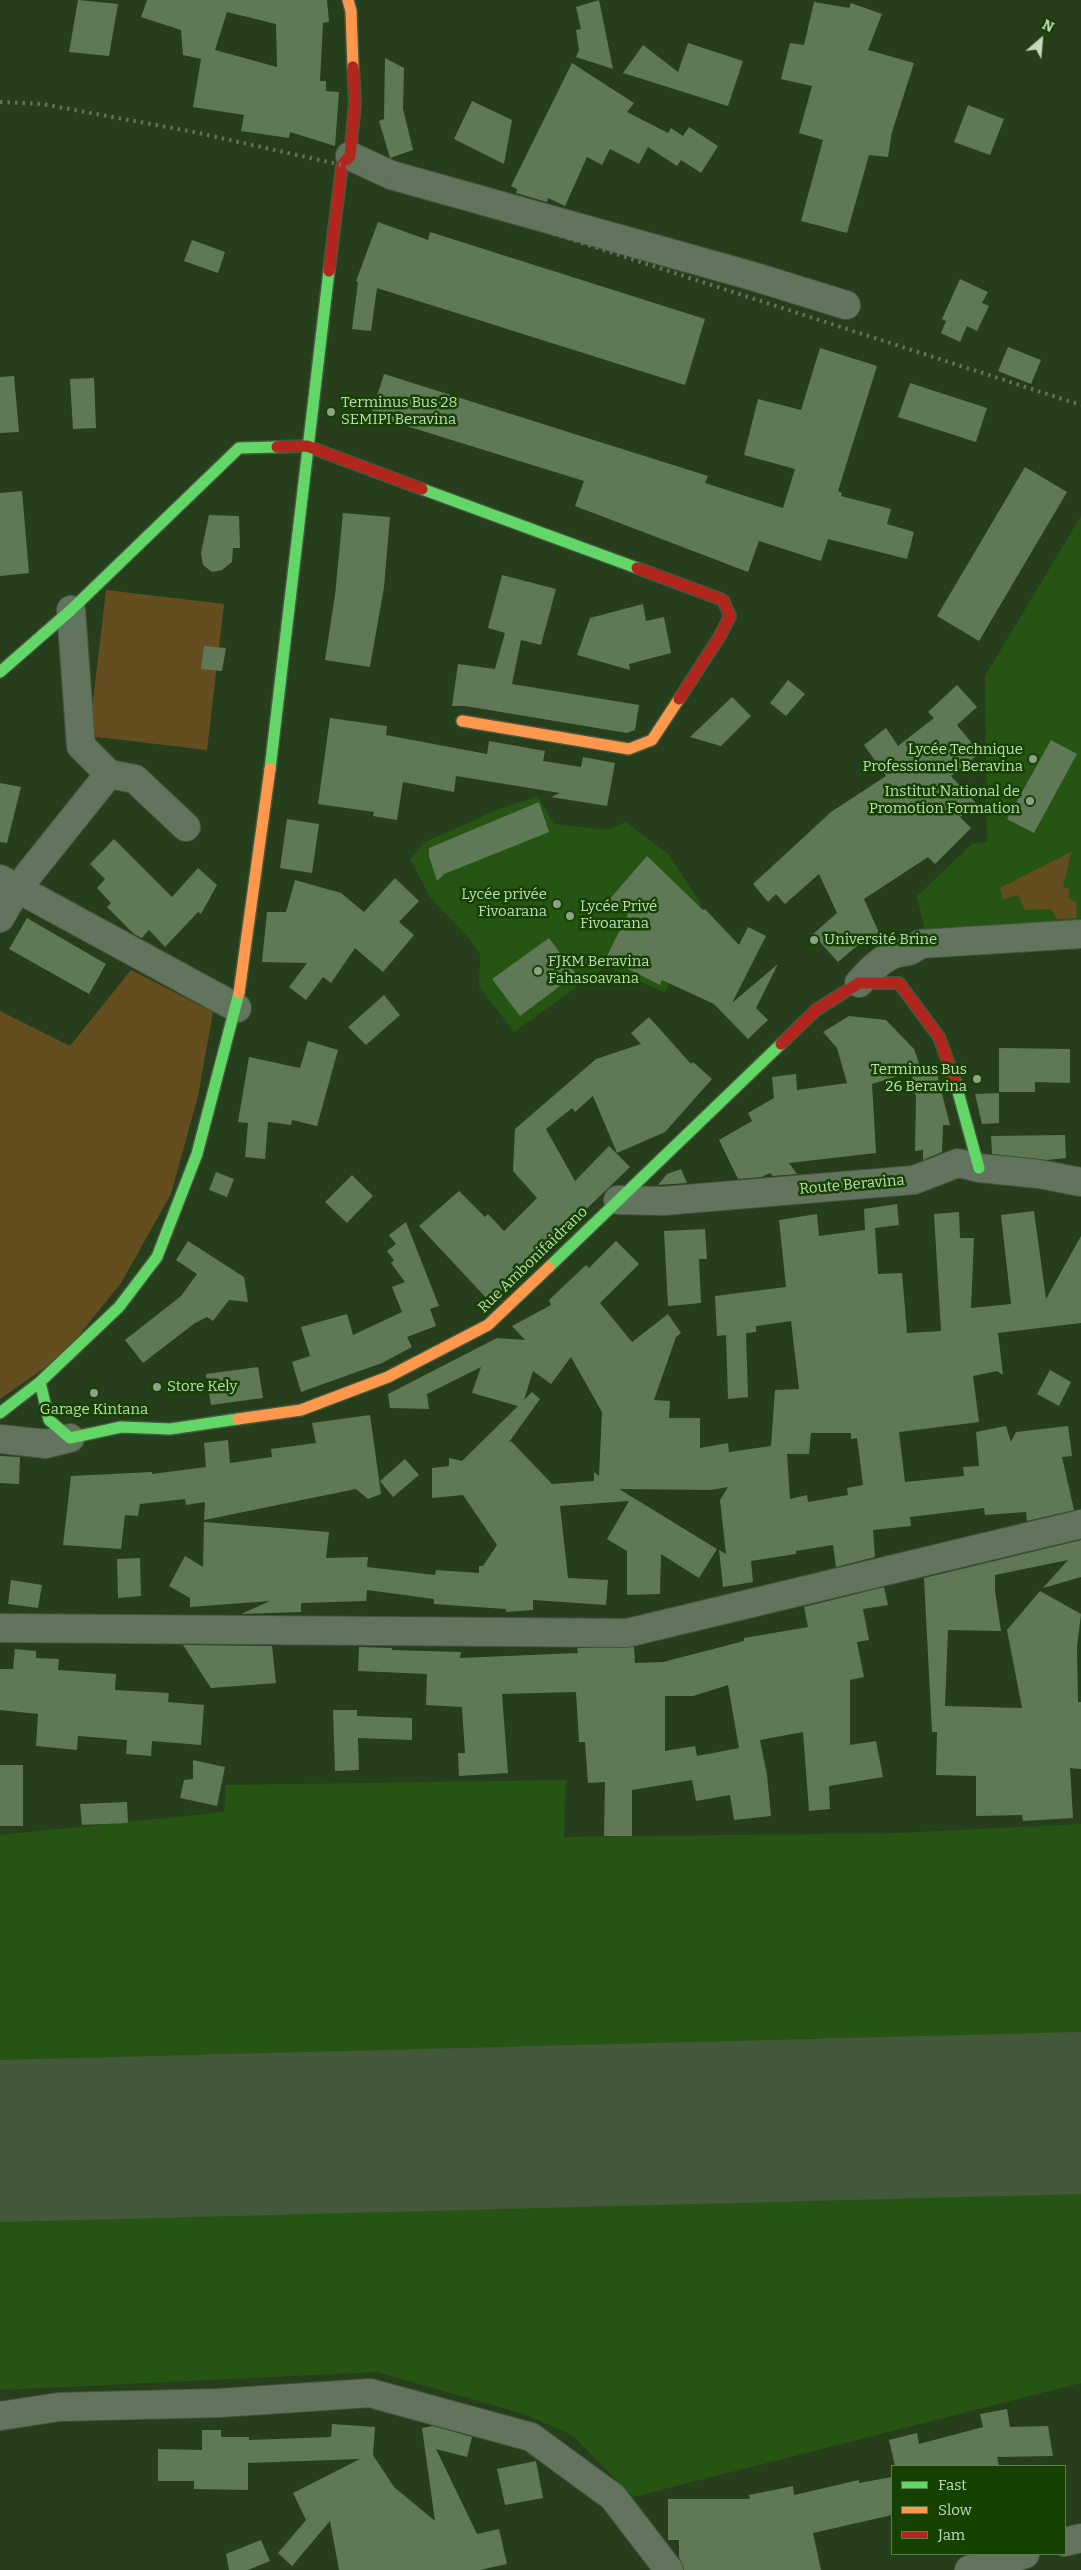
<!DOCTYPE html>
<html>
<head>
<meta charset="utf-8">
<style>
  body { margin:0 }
  #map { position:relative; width:1081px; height:2570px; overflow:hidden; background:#273e1d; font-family:Bitter,serif }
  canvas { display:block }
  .legend { position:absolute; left:891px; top:2465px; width:175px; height:90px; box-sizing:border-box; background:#154101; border:1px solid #5a7f4b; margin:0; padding:6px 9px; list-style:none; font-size:15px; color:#c2dbbb }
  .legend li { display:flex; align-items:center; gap:10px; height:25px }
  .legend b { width:25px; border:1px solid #5a7f4b }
  .north { position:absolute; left:1016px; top:15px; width:50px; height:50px; -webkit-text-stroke:4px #154101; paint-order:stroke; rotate:27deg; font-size:14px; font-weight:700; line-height:20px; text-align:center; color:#c2dbbb }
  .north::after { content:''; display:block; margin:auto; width:18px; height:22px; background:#c2dbbb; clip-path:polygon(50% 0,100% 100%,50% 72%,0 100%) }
</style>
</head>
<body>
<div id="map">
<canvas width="1081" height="2570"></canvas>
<ul class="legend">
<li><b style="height:6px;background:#63d668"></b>Fast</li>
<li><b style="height:6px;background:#ff974d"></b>Slow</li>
<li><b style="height:6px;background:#b3261e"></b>Jam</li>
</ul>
<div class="north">N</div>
</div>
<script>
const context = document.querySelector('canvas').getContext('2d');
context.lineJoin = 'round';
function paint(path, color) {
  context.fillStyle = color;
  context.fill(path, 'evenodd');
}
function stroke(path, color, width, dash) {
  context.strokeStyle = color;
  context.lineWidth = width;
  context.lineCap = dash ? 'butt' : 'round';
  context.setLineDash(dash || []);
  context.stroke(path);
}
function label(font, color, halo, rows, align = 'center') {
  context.font = font + ' Bitter,serif';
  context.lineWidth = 5;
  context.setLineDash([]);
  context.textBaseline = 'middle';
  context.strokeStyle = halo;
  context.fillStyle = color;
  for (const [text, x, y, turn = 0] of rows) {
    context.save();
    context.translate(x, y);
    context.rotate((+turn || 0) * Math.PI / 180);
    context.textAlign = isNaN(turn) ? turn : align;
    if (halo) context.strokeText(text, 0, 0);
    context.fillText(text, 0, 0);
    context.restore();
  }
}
paint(new Path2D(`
  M1081 516V949L931 958 917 896 972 844 987 842 985 676Z
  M538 796 554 824 607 830 626 822 669 855 701 904 684 927 675 977 664 992 606 966 514 1032 479 986 480 954 468 937 430 897 410 859 425 842 499 809Z
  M566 1780 564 1837 899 1833 1081 1824V2383L633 2497 572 2435 524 2414 377 2372 0 2390V1835L224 1812 226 1785Z`), '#265413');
paint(new Path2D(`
  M106 590 224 604 207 750 89 736Z
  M1071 852 1063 887 1070 889 1068 898 1076 902 1077 918 1057 919 1051 909 1025 910 1018 895 1003 899 1000 888Z
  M131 970 213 1012 198 1096 171 1194 121 1283 63 1355 0 1399V1011L70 1046Z`), '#644e20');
stroke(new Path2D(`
  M0 2141 1081 2113`), '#44583c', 162);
paint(new Path2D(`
  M78 0 118 4 109 56 69 52Z
  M147 0H327L329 22 323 23 320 81H326V91L339 92 335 146 290 132 289 138 241 131 244 115 193 107 201 59 183 55 181 30 141 17ZM227 12 276 24 277 67 215 50Z
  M599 0 613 69 576 57 579 50 576 30 581 29 576 7Z
  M814 2 849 8 851 3 882 14 868 50 914 63 892 132 888 157 869 155 847 233 801 221 823 140 799 133 812 86 781 79 790 43 804 45Z
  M688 43 743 61 728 106 623 73 643 45 678 72Z
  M385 58 404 68 403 109 413 150 390 158 379 121 384 119Z
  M572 63 634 103 627 112 668 133 671 128 683 136 689 127 718 146 701 173 681 160 677 166 648 147 639 164 610 149 602 165 587 157 565 206 548 198 547 202 516 193 517 189 511 186Z
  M472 101 512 120 504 164 454 139Z
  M968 105 1004 119 990 155 954 142Z
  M378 222 428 240 430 232 705 319 685 385 377 288 371 331 352 329 358 282 356 281Z
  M192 240 225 252 218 273 184 261Z
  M960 279 988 292 982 303 989 306 977 331 967 326 960 342 941 333 946 321 942 319Z
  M1008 347 1041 360 1031 384 998 371Z
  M820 348 877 366 838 491 842 493 841 496 891 509 887 524 914 532 907 559 828 539 821 561 759 541 748 572 575 506 584 481 371 415 384 374 708 476 705 483 783 508 795 469 744 455 758 399 801 410Z
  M14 376 19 432 0 433V377Z
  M94 378 96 428 73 429 70 379Z
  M910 383 987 408 976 442 898 417Z
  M1025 467 1067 492 979 641 937 616Z
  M22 491 29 573 0 576V493Z
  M343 513 390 517 384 587 370 667 325 660 335 595Z
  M209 515 239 516 240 548H233L232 562 222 570 212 572 203 565 201 553Z
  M502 575 556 589 541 645 521 640 512 684 639 705 635 730 627 733 465 706H452L458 664 495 669 505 633 488 628Z
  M643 604 646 621 664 617 671 653 629 664 630 670 577 655 590 618Z
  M204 646 226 648 222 671 201 669Z
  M788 680 805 694 786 716 770 703Z
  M957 685 977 707 957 725 980 753 951 776 976 803 960 817 971 828 935 864 928 857 864 899 880 935 858 945 838 962 813 934 837 913 819 874 785 904 776 894 768 902 753 884 831 812 886 776 864 745 886 728 898 746 934 718 928 712Z
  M732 697 751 716 721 746 690 737Z
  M330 718 387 726 386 735 487 754 489 741 545 751 543 761 581 767 583 757 615 763 607 806 551 797 560 793 456 776 454 792 403 782 397 820 373 816 374 812 318 804Z
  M1051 740 1077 754 1034 833 1007 819Z
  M0 783 21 787 7 843 0 842Z
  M539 802 549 832 444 874 437 881 429 856V848Z
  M287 819 319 824 312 873 280 868Z
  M114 839 172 897 198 868 217 885 201 914 198 912 165 947 149 930 142 938 134 934 107 907 111 903 97 888 105 879 90 864Z
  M647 856 703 910 705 909 739 945 748 927 766 936 732 1003 778 964 756 1008 768 1020 748 1039 714 1004 662 980 660 985 606 958 628 914 609 900Z
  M395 878 419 901 399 922 414 935 383 972 355 948 331 983 323 977 306 1000 289 987 307 963 262 962 267 912H286L295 880 341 893 364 912Z
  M27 918 106 964 89 994 9 949Z
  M549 938 576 974 520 1016 492 979Z
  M384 995 400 1015 366 1045 348 1027Z
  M849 1016 886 1020 914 1049 921 1069 872 1084 876 1153 789 1163 797 1174 773 1176 770 1173 762 1177 738 1179 719 1140 752 1121 748 1113 774 1098 772 1077 796 1074 797 1090 847 1083 837 1048 823 1032Z
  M649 1017 691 1064 693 1062 712 1079 665 1132 617 1153 593 1096 575 1112 572 1108 546 1129 575 1181 609 1146 630 1167 490 1302 419 1226 459 1191 485 1217 488 1214 504 1231 537 1198 513 1171 515 1129 596 1059 641 1044 631 1033Z
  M308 1041 338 1050 317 1126 292 1120 291 1125 268 1122 265 1159 245 1157 248 1123 238 1122 249 1057 300 1068Z
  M999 1048 1070 1049V1083L1035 1082V1092H999Z
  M937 1074 950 1125H943L942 1152 923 1160V1150L915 1151 916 1098 912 1076Z
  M999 1093V1123L982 1124 975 1094Z
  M1065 1135 1066 1158 1047 1160 992 1154 991 1136Z
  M681 1169 687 1183 658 1185 667 1174Z
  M216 1172 234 1179 227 1197 209 1190Z
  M352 1175 373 1196 347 1223 325 1202Z
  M897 1204 899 1225 875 1228 878 1274 902 1273 907 1333 941 1331 934 1214 959 1212 960 1238H974L971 1308 1011 1304 1001 1215 1034 1211 1046 1299 1081 1236V1323L998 1333 1003 1375 997 1371 973 1376 979 1422 899 1432 905 1482 964 1476 963 1467 979 1466 976 1432 1006 1426 1011 1442 1016 1432 1068 1426 1072 1456 1062 1457 1074 1510 1027 1521 1026 1512 985 1515 984 1508 910 1517 911 1526 873 1530 875 1557 836 1567 833 1545 796 1551V1554L751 1561 753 1582 723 1587 719 1550 726 1554 720 1500 728 1487 711 1490 619 1489 717 1549 699 1578 661 1554 660 1594 627 1595V1551L607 1539 629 1501 560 1506 568 1578 608 1580 606 1605 533 1600V1610L506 1612V1609L434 1604V1599L367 1590 366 1601 301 1603V1612L241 1614 270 1601 190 1607V1598L169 1586 185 1556 203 1567 204 1522 329 1532 326 1558 368 1557 367 1567 435 1575 436 1570 479 1573V1566H483L497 1545 463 1495 432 1498V1468L449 1466V1458L462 1461 518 1406 472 1393 481 1367 427 1394 429 1409 390 1408 388 1394 497 1338 525 1340 512 1326 551 1305 549 1300 586 1265 589 1268 616 1241 639 1264 600 1303 632 1342 668 1314 681 1333 676 1337 654 1400 670 1401 669 1418H700V1448L728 1443 729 1452 771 1446 775 1390 799 1389 791 1321 756 1326V1332L746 1333 748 1397 728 1399 726 1335 717 1336 715 1296 786 1287 779 1220 817 1214 819 1236 865 1230 864 1209ZM571 1357 602 1412 599 1476 594 1472V1481L552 1484 511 1441 509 1442 540 1399 532 1392 524 1400 533 1371 551 1384ZM811 1433H851V1439L857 1438 863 1485 847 1488 848 1495 808 1502 807 1495 790 1499 787 1454H809Z
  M406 1222 439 1306 430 1309 436 1326 407 1337 412 1347 382 1363 301 1392 292 1362 310 1356 301 1327 347 1314 353 1335 402 1312 392 1287 405 1282 391 1263 394 1260 387 1251 396 1244 389 1235Z
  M705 1229 707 1259H699L701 1303 668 1306 664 1231Z
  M188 1241 244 1277 248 1302 229 1300 213 1321 207 1317 195 1323 143 1363 125 1340 181 1296 197 1274 176 1260Z
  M258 1367 263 1398 211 1405 206 1374Z
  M1050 1370 1071 1382 1059 1406 1037 1394Z
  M370 1415 381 1494 368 1499 356 1489 204 1520 205 1502 186 1505 185 1499 140 1504 138 1516 125 1515 121 1549 63 1545 71 1476 152 1472V1474L206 1467 204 1443 228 1440 230 1463 272 1457 271 1449 316 1443 312 1423Z
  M0 1456 20 1457 19 1484 0 1483Z
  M405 1459 419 1475 393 1497 380 1481Z
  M1081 1540V1577L1043 1588 1068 1560 995 1575V1591L1001 1631 948 1630 945 1706 1022 1708 1007 1630 1040 1591 1081 1614 1077 1647 1078 1702H1081V1769L1070 1768 1073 1818 1023 1821 1022 1815 976 1816V1776L936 1775 937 1732H932L924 1578Z
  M140 1558 141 1596 118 1598 117 1559Z
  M11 1580 42 1585 38 1608 8 1604Z
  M884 1587 888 1605 863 1609 869 1640 857 1642 864 1677 850 1680V1745L876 1741 883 1777 829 1786 830 1809 809 1811 803 1732 760 1740 767 1775 771 1816 734 1820 730 1795 696 1801 692 1780 632 1790V1836H604L605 1782 588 1783 585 1742H579L576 1692 502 1694 508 1773 459 1776 458 1753H465L462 1707 426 1705 427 1674 358 1671 359 1647 392 1648V1650L461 1652 460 1658 578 1653 577 1648 634 1647 635 1663 663 1662 744 1641V1638L808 1627 804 1607ZM728 1685 739 1748 697 1756 695 1746 665 1751V1696H693Z
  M183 1645 272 1646 276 1683 211 1688Z
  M15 1649 36 1651V1658L59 1659 58 1670 116 1674 115 1690 169 1693 168 1702 204 1705 201 1745 152 1741 151 1756 126 1754 127 1740 78 1736 77 1750 36 1746 38 1714 0 1710V1669H13Z
  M333 1710H357V1716L412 1718V1740L358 1738 359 1770 335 1771Z
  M193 1760 225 1767 217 1806 180 1798 184 1780 193 1779Z
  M0 1765H23V1826H0Z
  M127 1802 128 1823 82 1825 80 1804Z
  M1007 2409 1010 2427 1048 2426 1053 2456 997 2457 999 2466H895L889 2440 917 2433 919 2444 983 2427 980 2414Z
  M332 2424 375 2427 373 2455 394 2487 435 2521 422 2428 433 2426 472 2437 467 2457 436 2449 477 2534 499 2529 507 2564 480 2570H339L330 2521 292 2566 278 2553 306 2520 293 2493 360 2459 248 2463V2490L194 2489V2481H158V2449L202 2450V2430H221V2437H249V2440L331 2437Z
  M536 2461 543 2498 505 2505 497 2469Z
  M892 2477V2515L813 2533 821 2570H684L679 2557V2540H668V2499H750L749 2495 793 2486 794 2495 859 2480V2483Z
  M261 2540 270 2561 248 2570H229L226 2554Z`), '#5f7856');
const street = new Path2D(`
  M350 156 391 175 752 276 846 305
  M71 610 81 746 109 774 135 779 186 827
  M0 879 237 1008
  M0 918 17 889 109 774
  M859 983C869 972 879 961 892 955 905 949 905 956 920 944L1081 934
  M618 1200 663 1201 914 1180 958 1163 979 1168 1039 1174 1081 1182
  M0 1439 46 1444 70 1438
  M0 1628 627 1633 1081 1524
  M0 2416 59 2407 219 2403 370 2393 531 2437 613 2497 669 2570
  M1065 2542 1081 2538
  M969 2570 1025 2554`);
const fast = new Path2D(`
  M422 489 637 568
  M0 672 71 610 239 448 277 447
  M270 769 329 271
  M955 1081 979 1168
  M549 1267 781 1044
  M40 1382 49 1420 70 1438 121 1427 170 1429 238 1419
  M0 1413 40 1382 119 1307 157 1257 197 1154 239 993`);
const slow = new Path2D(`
  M348 0 351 11 353 67
  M462 721 629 749 652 740 679 699
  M239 993 270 769
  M238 1419 301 1410 388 1377 488 1325 549 1267`);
const jam = new Path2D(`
  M329 271 342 165 350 156 355 102 353 67
  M277 447 307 446 422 489
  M637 568 723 600 730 616 720 636 679 699
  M781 1044 816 1010 859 983H899L939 1037 955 1081`);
stroke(street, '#45583e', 30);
stroke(fast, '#45583e', 14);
stroke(slow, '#45583e', 14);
stroke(jam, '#45583e', 14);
stroke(street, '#62745d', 28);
stroke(fast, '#63d668', 11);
stroke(slow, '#ff974d', 11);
stroke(jam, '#b3261e', 11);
stroke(new Path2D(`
  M0 102 42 104 194 132 342 165 1081 405`), '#62735b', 4, [2.5, 5]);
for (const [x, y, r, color] of [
  [331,412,5,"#8ca484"],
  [1033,759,5,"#8ca484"],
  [1030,801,5,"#8ca484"],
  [557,904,5,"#8ca484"],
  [570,916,5,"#8ca484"],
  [814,940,5,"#8ca484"],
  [538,971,5,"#8ca484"],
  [977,1079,5,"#8ca484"],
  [157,1387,5,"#8ca484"],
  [94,1393,5,"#8ca484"]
]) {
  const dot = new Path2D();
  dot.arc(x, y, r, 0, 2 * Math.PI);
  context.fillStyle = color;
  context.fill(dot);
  stroke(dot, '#154101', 2);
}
label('15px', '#c2dbbb', '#154101', [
  ["Terminus Bus 28",341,403],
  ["SEMIPI Beravina",341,420],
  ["Lycée Technique",1023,750,"right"],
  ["Professionnel Beravina",1023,767,"right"],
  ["Institut National de",1020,792,"right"],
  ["Promotion Formation",1020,809,"right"],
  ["Lycée privée",547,895,"right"],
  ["Fivoarana",547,912,"right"],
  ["Lycée Privé",580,907],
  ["Fivoarana",580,924],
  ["Université Brine",824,940],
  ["FJKM Beravina",548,962],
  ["Fahasoavana",548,979],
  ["Terminus Bus",967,1070,"right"],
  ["26 Beravina",967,1087,"right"],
  ["Store Kely",167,1387],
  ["Garage Kintana",94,1410,"center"]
], 'left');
label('15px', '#c2dbbb', '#154101', [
  ["Route Beravina",852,1185,-5],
  ["Rue Ambonifaidrano",533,1260,-44]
]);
</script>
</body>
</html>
